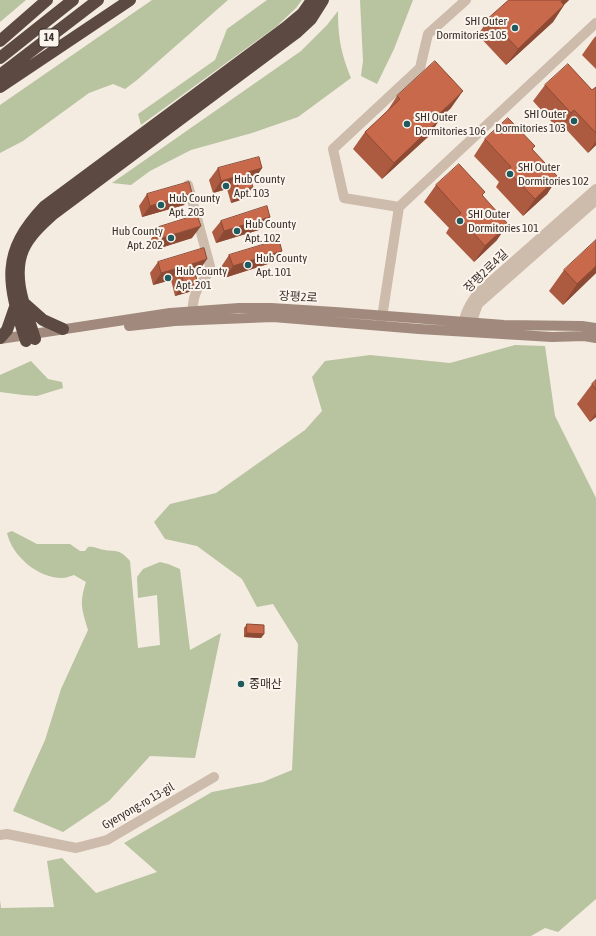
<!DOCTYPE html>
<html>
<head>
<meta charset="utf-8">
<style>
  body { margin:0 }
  canvas { display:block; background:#f4ebe1 }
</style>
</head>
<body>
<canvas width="596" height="936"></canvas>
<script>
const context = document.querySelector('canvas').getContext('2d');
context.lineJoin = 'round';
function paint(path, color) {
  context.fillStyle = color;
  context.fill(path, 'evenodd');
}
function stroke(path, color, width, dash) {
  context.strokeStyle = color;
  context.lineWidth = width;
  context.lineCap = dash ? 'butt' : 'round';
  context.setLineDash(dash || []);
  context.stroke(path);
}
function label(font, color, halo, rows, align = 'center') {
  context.font = font + ' "Asap Condensed","Noto Sans KR",sans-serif';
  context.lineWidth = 4;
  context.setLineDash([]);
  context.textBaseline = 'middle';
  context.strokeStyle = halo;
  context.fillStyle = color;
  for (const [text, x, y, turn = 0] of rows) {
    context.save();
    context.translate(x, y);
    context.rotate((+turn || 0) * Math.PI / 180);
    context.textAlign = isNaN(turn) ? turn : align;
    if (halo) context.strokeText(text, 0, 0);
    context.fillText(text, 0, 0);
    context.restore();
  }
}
paint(new Path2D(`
  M0 0H26L0 22Z
  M152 0H228L137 80 125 89 113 84 89 93 23 141 0 153V105Z
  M267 0H302L296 8 277 26 141 125 138 114 215 60 227 29Z
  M360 0H413L394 49 377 84 361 76 363 61Z
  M338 11C338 38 341 53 351 78L298 117 252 133 191 150 150 171 131 185 112 183 301 51 327 25Z
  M515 345 545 346 555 416 596 498V899L558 932 545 928 531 936H0V900L1 908 54 907 47 861 62 858 96 893 157 872 124 843 212 792 263 782 292 770 298 644 273 604 257 607 242 579 197 546 165 539 154 522 170 504 216 493 305 430 322 411 312 377 325 361 370 355 450 363Z
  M31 361 48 379 62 382 63 388 37 396 23 395 0 392V375Z
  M12 531 37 544H70L80 551H85L88 547C93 546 96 548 100 549 115 553 118 547 130 561L138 648 160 645 157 595 138 598 137 577 143 569 160 562 168 564 180 569 190 650 221 633 195 758 150 756 109 801 63 832 13 811 45 740 61 689 88 630C82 609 79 604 86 582L74 575C70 576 66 578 62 578 38 578 12 556 7 533Z`), '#b8c4a0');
stroke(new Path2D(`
  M188 185 210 266C209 275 203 280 198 288 193 297 192 310 193 320
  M399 207 344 198 333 149 420 68 428 34 466 0
  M381 324 399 207 596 23
  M462 330C465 313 468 307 478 293L596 189
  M471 331 474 315 478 304 596 200
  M0 835 7 834 76 848 107 840 214 777`), '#cdbbac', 10);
stroke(new Path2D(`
  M129 326 175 321 273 317 419 329 552 337 584 336 596 338
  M0 339 170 313 239 308H271L335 312 504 325 582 326 596 328`), '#a18a7d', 10);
stroke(new Path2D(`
  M0 41 47 0
  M0 58 73 0
  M0 75 98 0
  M0 87 130 0
  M25 304 43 320 63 329
  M0 338 7 330 15 307
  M35 339C27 312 11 279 23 250 29 236 41 225 52 215L296 33 311 19 323 0
  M26 341C7 282 0 253 45 206L285 28 303 13 312 0`), '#5c4a42', 12);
paint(new Path2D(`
  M509 0H569L564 5 553 22 506 65 478 35 489 18Z
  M596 36V69L582 55 594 38Z
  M545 85 592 90 596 87V145L588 153 563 126 559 130 533 101Z
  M397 96 451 108 439 119 429 136 382 179 353 149 365 132 386 113Z
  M485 139 532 150 558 177 547 194 523 216 496 187 499 182 474 156Z
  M218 168H262L254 180 251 181 244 199 231 203 227 189 213 193 209 180Z
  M436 185 483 196 497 240 474 262 446 233 449 228 424 202Z
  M147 194 184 205 142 217 139 206Z
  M270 217 262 229 216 243 212 232 221 221Z
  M159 227 192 238 154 250 151 239Z
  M229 255 274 262 224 278 221 267Z
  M158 262 199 271 195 272 197 280 189 292 175 296 171 280 153 285 150 273Z
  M564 270 596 273 563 305 549 291Z
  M596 380V417L590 422 577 404 592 384Z
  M247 624 264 634 261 638 244 637V628Z`), '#ac5a40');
paint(new Path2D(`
  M562 0H569L549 18 561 2Z
  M564 5 553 22 506 65 518 49Z
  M463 91 451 108 425 132 437 116Z
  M574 110 563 126 559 130 571 113Z
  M440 119 429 136 382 179 394 163Z
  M596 141V145L588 153Z
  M262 168 254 180 240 184 248 172Z
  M235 177 227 189 213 193 221 181Z
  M558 177 547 194 523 216 535 199Z
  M253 187 244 199 231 203 239 191Z
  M192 193 184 205 142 217 150 206Z
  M270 217 262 229 216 243 224 231Z
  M508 224 497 240 474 262 485 246Z
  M201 226 192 238 154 250 162 238Z
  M282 251 274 262 224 278 233 266Z
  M207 259 199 271 184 276 192 264Z
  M596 266V273L563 305 577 284Z
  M179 268 171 280 153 285 161 273Z
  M197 280 189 292 175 296 184 284Z
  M596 413V417L590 422Z
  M247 633 264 634 261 638 244 637Z`), '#8c4a34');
const building = new Path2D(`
  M509 0H562L561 2 564 5 518 49 489 18Z
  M435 61 463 91 437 116 440 119 394 163 365 132 400 99 397 96Z
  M568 64 592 90 596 87V133L574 110 571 113 545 85Z
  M508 118 535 146 532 149 558 177 535 199 507 170 511 167 485 139Z
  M259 157 262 168 248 172 253 187 239 191 235 177 221 181 218 168Z
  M459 164 485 192 482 195 508 224 485 246 458 216 461 213 436 185Z
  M189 182 192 193 150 206 147 194Z
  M267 206 270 217 224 231 221 221Z
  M197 215 201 226 162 238 159 227Z
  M279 240 282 251 233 266 229 255Z
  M596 240V266L577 284 564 270Z
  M204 248 207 259 192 264 197 280 184 284 179 268 161 273 158 262Z
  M596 380V390L592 384Z
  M247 624 264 625V634L247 633Z`);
paint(building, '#c8694b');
stroke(building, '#8c4a34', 1);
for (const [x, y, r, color] of [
  [515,28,4,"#1f5a5e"],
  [574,121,4,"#1f5a5e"],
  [407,124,4,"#1f5a5e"],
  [510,174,4,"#1f5a5e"],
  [226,186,4,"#1f5a5e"],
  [161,205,4,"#1f5a5e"],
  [460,221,4,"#1f5a5e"],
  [237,231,4,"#1f5a5e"],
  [171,238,4,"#1f5a5e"],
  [248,265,4,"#1f5a5e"],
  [168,278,4,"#1f5a5e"],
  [241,684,4,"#1f5a5e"]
]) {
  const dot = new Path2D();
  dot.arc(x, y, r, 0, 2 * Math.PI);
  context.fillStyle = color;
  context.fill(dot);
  stroke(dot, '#fbf5ee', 1.5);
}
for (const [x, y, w] of [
  [49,38,20]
]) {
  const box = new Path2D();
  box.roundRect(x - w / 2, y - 9, w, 18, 3);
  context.fillStyle = '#fbf5ee';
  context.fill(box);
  stroke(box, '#3b302b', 1);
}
label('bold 11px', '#3b302b', null, [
  ["14",49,38]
]);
label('12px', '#3b302b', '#fbf5ee', [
  ["SHI Outer",507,21,"right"],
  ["Dormitories 105",507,35,"right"],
  ["SHI Outer",566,114,"right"],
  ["Dormitories 103",566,128,"right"],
  ["SHI Outer",415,117],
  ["Dormitories 106",415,131],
  ["SHI Outer",518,167],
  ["Dormitories 102",518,181],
  ["Hub County",234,179],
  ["Apt. 103",234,193],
  ["Hub County",169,198],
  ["Apt. 203",169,212],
  ["SHI Outer",468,214],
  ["Dormitories 101",468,228],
  ["Hub County",245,224],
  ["Apt. 102",245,238],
  ["Hub County",163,231,"right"],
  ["Apt. 202",163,245,"right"],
  ["Hub County",256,258],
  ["Apt. 101",256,272],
  ["Hub County",176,271],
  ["Apt. 201",176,285],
  ["중매산",249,684]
], 'left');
label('12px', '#3b302b', '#fbf5ee', [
  ["장평2로4길",486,271,-44],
  ["장평2로",298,297,3],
  ["Gyeryong-ro 13-gil",138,806,-30]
]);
</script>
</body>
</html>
